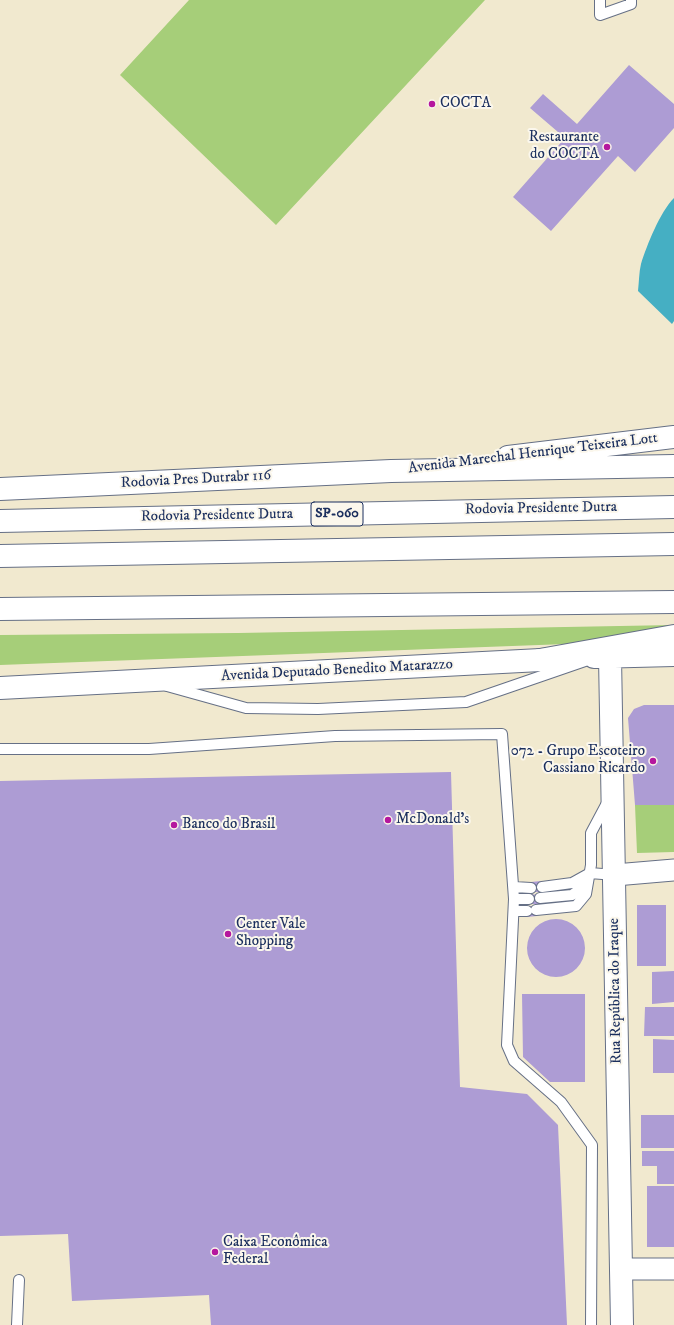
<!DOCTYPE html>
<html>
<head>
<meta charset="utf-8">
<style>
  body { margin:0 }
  canvas { display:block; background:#f1e9cf }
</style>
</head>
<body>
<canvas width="674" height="1325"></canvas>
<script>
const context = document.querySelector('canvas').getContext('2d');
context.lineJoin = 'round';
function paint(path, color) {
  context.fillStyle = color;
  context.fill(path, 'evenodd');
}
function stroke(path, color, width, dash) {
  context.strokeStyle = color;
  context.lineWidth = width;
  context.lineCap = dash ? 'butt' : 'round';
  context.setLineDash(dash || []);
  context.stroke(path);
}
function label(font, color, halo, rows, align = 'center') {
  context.font = font + ' "IM FELL DW Pica",serif';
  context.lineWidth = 4;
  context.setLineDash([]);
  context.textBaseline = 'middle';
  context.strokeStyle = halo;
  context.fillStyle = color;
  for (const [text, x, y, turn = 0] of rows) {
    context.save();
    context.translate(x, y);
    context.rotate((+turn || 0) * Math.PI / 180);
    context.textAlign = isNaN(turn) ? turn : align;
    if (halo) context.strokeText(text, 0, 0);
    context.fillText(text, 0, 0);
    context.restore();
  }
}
paint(new Path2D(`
  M189 0H485L276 225 120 75Z
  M674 625V640L0 665V635L238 633Z
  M635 805H674V852L637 853Z`), '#a6ce79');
paint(new Path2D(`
  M674 198V321L672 324 638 291C639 282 639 272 641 264 647 245 660 212 674 198Z`), '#45afc3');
paint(new Path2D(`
  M629 65 674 104V128L635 172 618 156 551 231 513 197 565 138 530 108 543 94 577 124Z
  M644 705H674V805H635L628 718 634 709Z
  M451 772 460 1087 527 1094 558 1125 567 1325H211L209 1295 72 1301 68 1234 0 1236V781Z
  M541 881 542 892H532L531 882Z
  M540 894V904H529V895Z
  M637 905H666V966H637Z
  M536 906 537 916 527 917 526 907Z
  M527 948a29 29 0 1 1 58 0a29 29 0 1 1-58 0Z
  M674 971V1002L652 1004V972Z
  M522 994H585V1082H550L523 1057Z
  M645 1007H674V1036H644Z
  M653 1039 674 1040V1073H653Z
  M641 1115H674V1148H641Z
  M642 1151H674V1184H657V1166H642Z
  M647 1186H674V1247H647Z`), '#ad9cd4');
const lane = new Path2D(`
  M600 0V15L631 4V0
  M167 686 246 708 318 709 466 702 585 661
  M0 749H149L335 736 502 734 514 899 507 1045 514 1061 561 1102 592 1145 591 1325
  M514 887 531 888
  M542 887 572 883 590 873 615 875
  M540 898 572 895 580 889 587 878
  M514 899H529
  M536 910 576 906 586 894 591 865V833L608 801
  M514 911H527
  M17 1325 19 1280`);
const street = new Path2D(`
  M615 875 674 870
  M621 1269H674`);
const secondary = new Path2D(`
  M594 657 674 655
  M610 657 622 1325
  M0 688 560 659`);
const primary = new Path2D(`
  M508 457 674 437
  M0 489 391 471 674 466
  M0 609 674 602
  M540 660 674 636`);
const highway = new Path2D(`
  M0 521 674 507
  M0 556 674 544`);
stroke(lane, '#667086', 12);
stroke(street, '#667086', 23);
stroke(secondary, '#667086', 24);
stroke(primary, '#667086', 24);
stroke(highway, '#667086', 24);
stroke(lane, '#fff', 10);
stroke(street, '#fff', 21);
stroke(secondary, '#fff', 22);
stroke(primary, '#fff', 22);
stroke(highway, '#fff', 22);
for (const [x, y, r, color] of [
  [432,104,4,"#b5179e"],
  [607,147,4,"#b5179e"],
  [653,761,4,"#b5179e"],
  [388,820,4,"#b5179e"],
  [174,825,4,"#b5179e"],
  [228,934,4,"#b5179e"],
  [215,1252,4,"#b5179e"]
]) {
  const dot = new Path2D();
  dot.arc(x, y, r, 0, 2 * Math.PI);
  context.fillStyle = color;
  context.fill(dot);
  stroke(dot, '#fbf7ec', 1.5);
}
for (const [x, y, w] of [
  [337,514,52]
]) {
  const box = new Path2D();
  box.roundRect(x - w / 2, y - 12, w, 24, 3);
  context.fillStyle = '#fbf7ec';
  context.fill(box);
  stroke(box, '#1b2f5e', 1);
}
label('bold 14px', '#1b2f5e', null, [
  ["SP-060",337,514]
]);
label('15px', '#1b2f5e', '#fbf7ec', [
  ["COCTA",440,104],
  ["Restaurante",599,138,"right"],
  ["do COCTA",599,155,"right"],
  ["072 - Grupo Escoteiro",645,752,"right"],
  ["Cassiano Ricardo",645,769,"right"],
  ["McDonald's",396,820],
  ["Banco do Brasil",182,825],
  ["Center Vale",236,925],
  ["Shopping",236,942],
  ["Caixa Econômica",223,1243],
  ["Federal",223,1260]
], 'left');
label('15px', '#1b2f5e', '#fbf7ec', [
  ["Avenida Marechal Henrique Teixeira Lott",533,454,-7],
  ["Rodovia Pres Dutrabr 116",196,480,-3],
  ["Rodovia Presidente Dutra",541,509,-1],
  ["Rodovia Presidente Dutra",217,516,-1],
  ["Avenida Deputado Benedito Matarazzo",337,671,-3],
  ["Rua República do Iraque",616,991,-91]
]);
</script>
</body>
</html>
